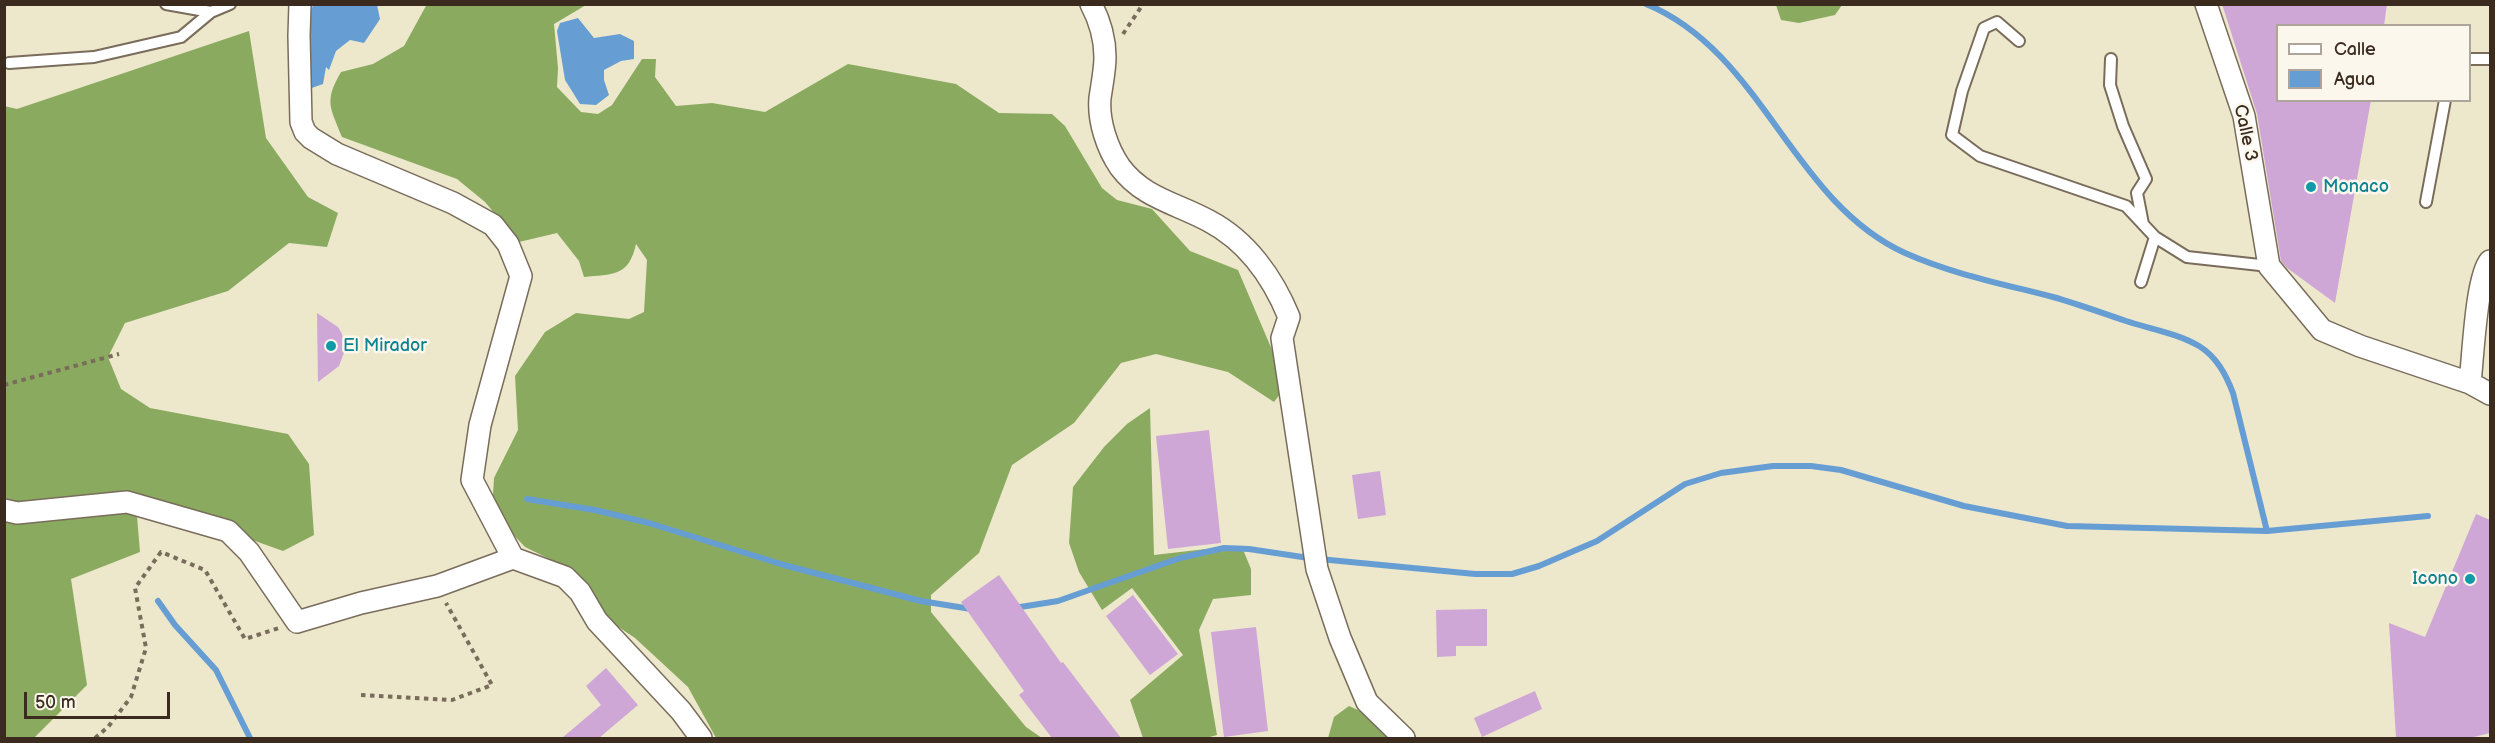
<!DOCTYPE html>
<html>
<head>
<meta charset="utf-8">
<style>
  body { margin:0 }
  #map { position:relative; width:2495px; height:743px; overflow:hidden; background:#ede7cc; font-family:"Balsamiq Sans",sans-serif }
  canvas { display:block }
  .frame { position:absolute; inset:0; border:6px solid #3b2a1e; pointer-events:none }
  .legend { position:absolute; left:2276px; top:24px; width:195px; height:78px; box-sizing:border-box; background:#fbf7ec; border:2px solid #aea59a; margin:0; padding:8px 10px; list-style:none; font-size:18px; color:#3b2a1e }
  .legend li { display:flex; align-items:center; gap:12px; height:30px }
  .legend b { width:30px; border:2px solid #aea59a }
  .scale { position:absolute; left:24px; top:692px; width:146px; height:27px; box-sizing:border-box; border:3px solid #3b2a1e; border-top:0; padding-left:8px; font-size:18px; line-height:21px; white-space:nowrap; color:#3b2a1e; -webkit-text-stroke:4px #fbf7ec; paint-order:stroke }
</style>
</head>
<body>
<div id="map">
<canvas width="2495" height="743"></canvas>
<div class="frame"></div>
<ul class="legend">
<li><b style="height:8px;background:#fff"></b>Calle</li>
<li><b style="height:16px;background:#669ed4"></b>Agua</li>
</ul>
<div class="scale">50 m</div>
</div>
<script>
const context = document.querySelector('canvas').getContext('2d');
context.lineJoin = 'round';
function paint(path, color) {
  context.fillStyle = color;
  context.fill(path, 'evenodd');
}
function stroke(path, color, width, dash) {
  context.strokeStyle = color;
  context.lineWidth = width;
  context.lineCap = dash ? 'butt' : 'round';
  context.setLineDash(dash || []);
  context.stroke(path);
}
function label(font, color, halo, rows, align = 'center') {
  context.font = font + ' "Balsamiq Sans",sans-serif';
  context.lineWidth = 5;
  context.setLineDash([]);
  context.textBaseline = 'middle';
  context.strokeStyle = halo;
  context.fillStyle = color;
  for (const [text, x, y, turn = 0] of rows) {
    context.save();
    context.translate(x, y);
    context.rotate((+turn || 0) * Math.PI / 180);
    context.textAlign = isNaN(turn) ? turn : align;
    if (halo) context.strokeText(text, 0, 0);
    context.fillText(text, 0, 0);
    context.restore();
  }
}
paint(new Path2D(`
  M427 4 586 5 554 24 558 68 557 87 581 112 598 114 612 105 642 59H656L655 77 676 106 712 103 765 112 848 64 956 84 999 113 1052 114 1065 126 1102 188 1117 200 1152 209 1190 251 1238 270 1287 385 1274 402 1228 372 1156 354 1121 363 1074 423 1012 465 979 553 931 595V612L1026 727 1042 738H716L688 687 635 638 605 618 576 572 525 547 492 512 494 478 518 430 515 376 545 332 576 313 629 319 644 312 647 260 636 244C629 277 612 274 584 277L579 261 557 233 519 242 485 202 457 179 342 137C330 107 324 101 341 72L373 64 404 46Z
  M1776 5V4L1842 5 1835 15 1799 23 1781 20Z
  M249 31 266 138 308 197 338 213 327 247 289 243 228 291 125 323 108 357 121 389 150 408 288 434 309 464 314 535 283 551 177 513 137 516 140 552 71 579 87 685 34 738H4V106L17 109Z
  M1150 408 1154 555 1232 546 1244 552 1251 569V595L1213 599 1199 630 1217 735 1206 738H1143L1130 700 1183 655 1132 588 1102 610 1079 572 1069 543 1073 487 1104 447 1127 424Z
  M1349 706 1413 735 1418 738H1328L1334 717Z`), '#8aab5f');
paint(new Path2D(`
  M313 5H377L380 19 364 43 350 40 336 51 329 70 326 67 323 84 306 90 308 20Z
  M578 18 594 38 620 34 634 41V59L621 61 604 70V80L609 95 596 105 580 104 565 80 557 31 560 23Z`), '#669ed4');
stroke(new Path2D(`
  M1646 4C1763 52 1791 201 1905 253 1952 274 2003 284 2053 297 2078 304 2102 313 2126 321 2150 329 2177 333 2199 346 2217 357 2226 375 2233 393L2267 531 2428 516
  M527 499 595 510 649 523 784 565 921 601 971 609
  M158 601 175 625 216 670 250 738
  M1014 608 1058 601 1180 558 1224 548 1249 549 1309 558 1475 574H1512L1539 566 1597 541 1685 484 1721 473 1773 466H1811L1841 470 1964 506 2067 526 2267 531`), '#669ed4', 6);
paint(new Path2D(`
  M2222 4H2387L2384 26H2277V100H2371L2335 303 2287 268 2281 261 2257 114Z
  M317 313 338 327 342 334 345 350 339 366 318 382Z
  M1209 430 1221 543 1168 549 1156 436Z
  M1380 471 1386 515 1358 519 1352 475Z
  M2476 514 2490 520V733L2470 738H2396L2389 623 2425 637Z
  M999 575 1061 663 1063 662 1121 738H1052L1019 695 1024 691 961 602Z
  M1133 595 1178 654 1150 675 1106 616Z
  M1487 609V646H1456V656L1437 657 1436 610Z
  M1256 627 1268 731 1224 737 1211 632Z
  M606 668 638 705 599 738H562L601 705 586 686Z
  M1535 691 1542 709 1482 737 1474 718Z`), '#cea7d7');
const lane = new Path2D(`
  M166 4 211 12
  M2019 41 1997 22 1984 28 1962 91 1952 135 1980 156 2126 206 2155 237 2187 257 2269 266
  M2111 59 2110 85 2123 126 2146 179 2137 193 2143 224
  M2470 59H2490
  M9 63 94 57 181 37 211 12 230 4
  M2426 202 2445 100
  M2141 282 2155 237`);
const street = new Path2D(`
  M300 4 299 36 301 122 305 132 311 138 337 154 453 203 493 225 508 244 521 276 480 425 472 480 513 558
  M1091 4C1100 21 1105 39 1105 57 1105 70 1102 84 1100 98 1098 121 1107 148 1120 167 1143 198 1176 203 1209 221 1247 241 1273 278 1289 317L1282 338 1317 569 1340 638 1367 702 1404 738
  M2206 4 2244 116 2269 266 2322 330 2360 346 2470 383 2490 394
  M2470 383C2473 358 2476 277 2490 261
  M4 510 17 513 127 502 228 531 249 552 297 622 361 603 437 586 513 558 565 577 580 592 597 621 681 711 701 738`);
stroke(lane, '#796c5b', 14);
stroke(street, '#796c5b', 24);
stroke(new Path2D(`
  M1123 34 1143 4
  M4 385 119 354
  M361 695 452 700 492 685 446 603
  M95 738 108 727 131 697 146 648 135 588 161 552 205 570 245 639 279 628`), '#796c5b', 4, [4.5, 4.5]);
stroke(lane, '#fff', 10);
stroke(street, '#fff', 21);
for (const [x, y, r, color] of [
  [2311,187,6,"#0f9aa8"],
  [331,346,6,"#0f9aa8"],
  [2470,579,6,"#0f9aa8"]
]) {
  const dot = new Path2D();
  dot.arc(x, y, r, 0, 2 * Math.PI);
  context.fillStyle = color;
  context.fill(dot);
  stroke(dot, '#fbf7ec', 2);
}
label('18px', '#3b2a1e', '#fbf7ec', [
  ["Calle 3",2245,133,78]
]);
label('18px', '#0d838f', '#fbf7ec', [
  ["Monaco",2323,187],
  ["El Mirador",343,346],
  ["Icono",2458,579,"right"]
], 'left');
</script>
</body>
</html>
